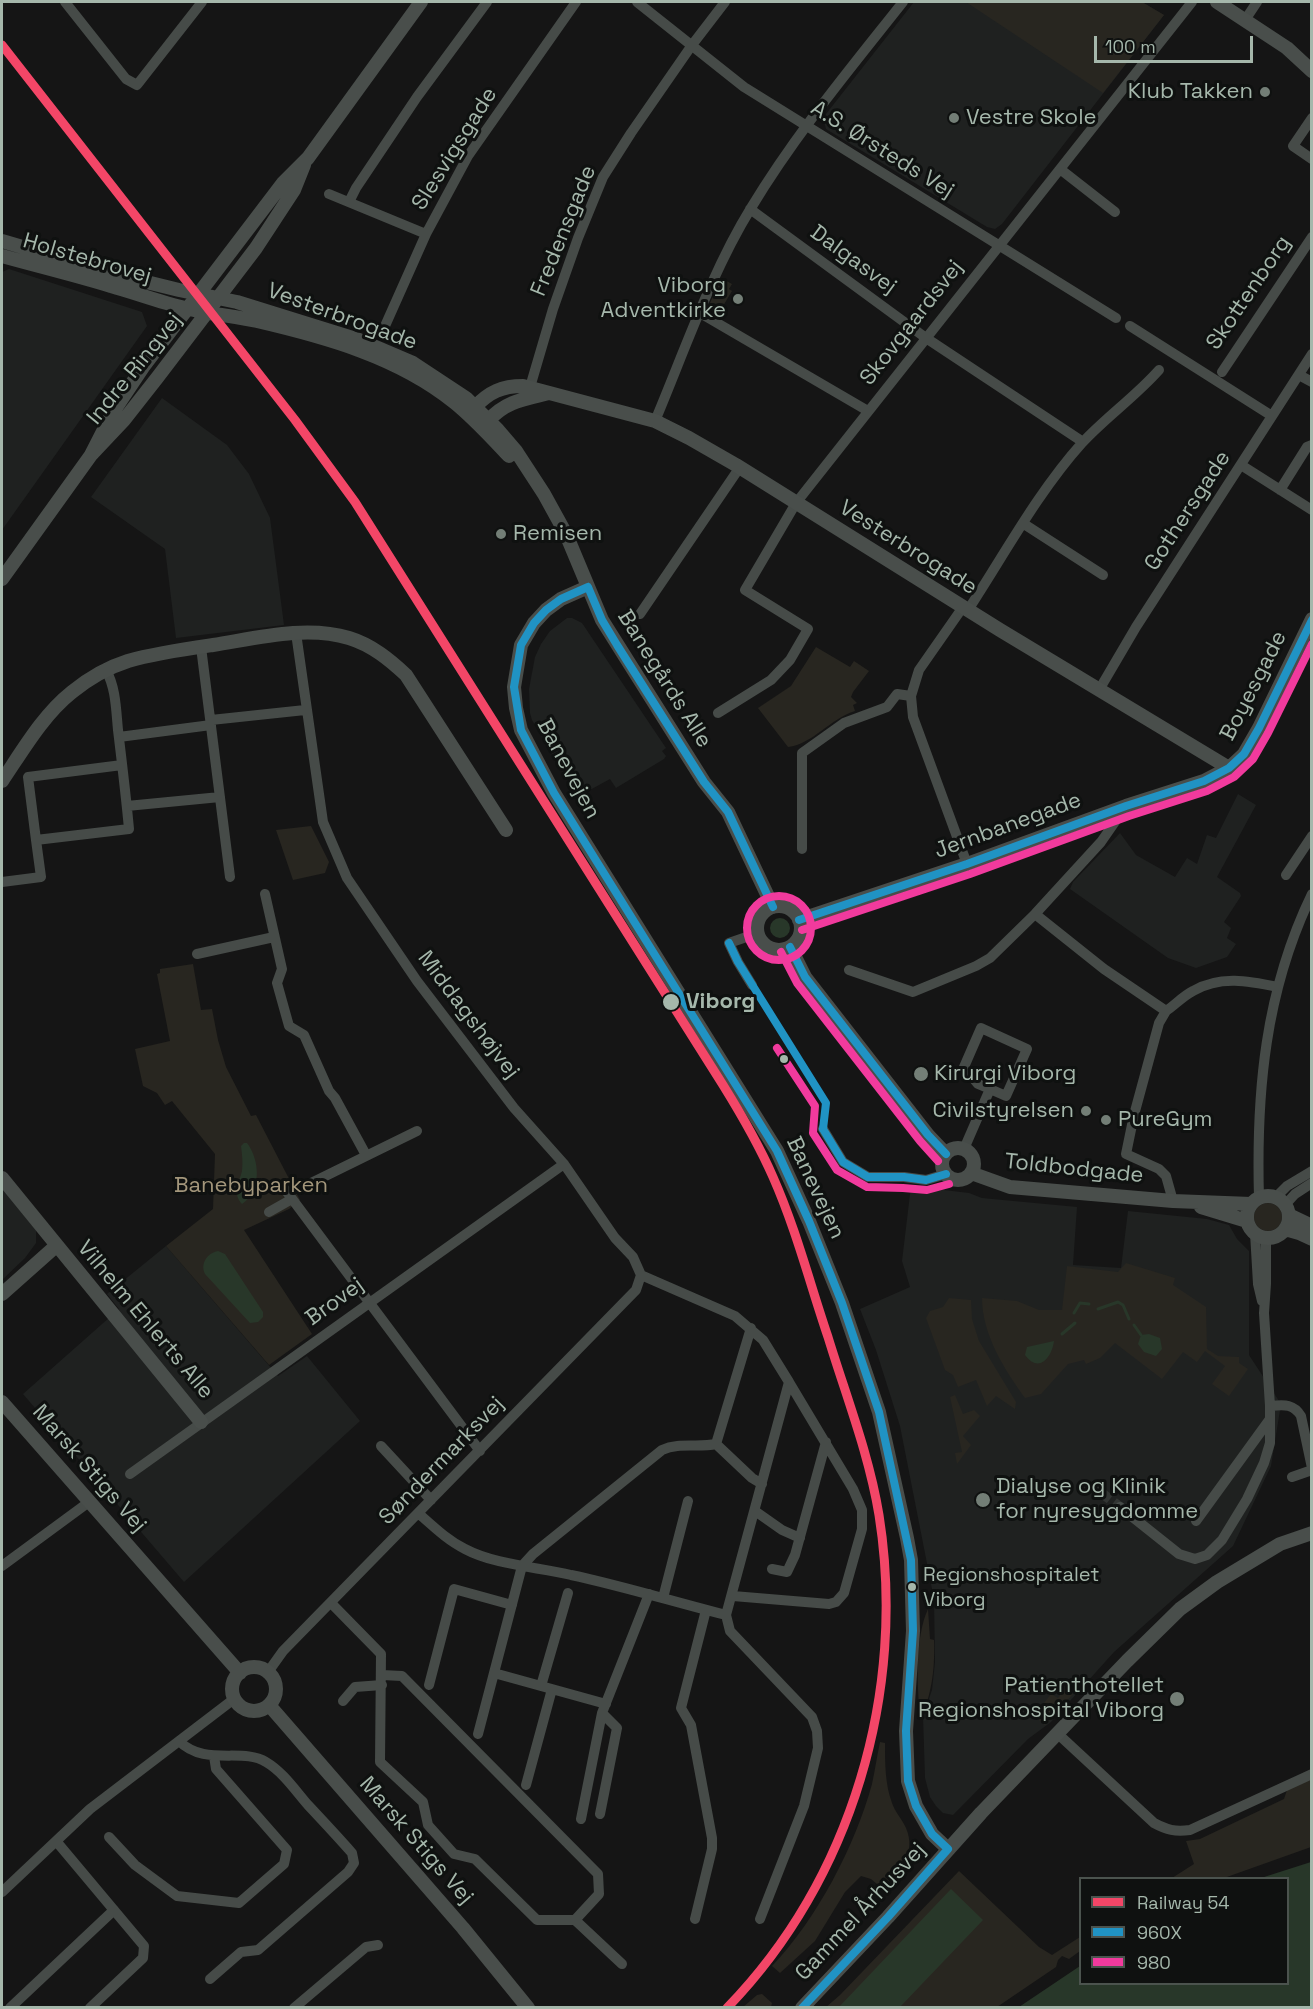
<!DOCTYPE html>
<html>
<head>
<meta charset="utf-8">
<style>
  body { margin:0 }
  #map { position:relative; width:1313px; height:2009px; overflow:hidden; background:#151515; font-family:"Space Grotesk",sans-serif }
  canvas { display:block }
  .frame { position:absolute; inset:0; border:3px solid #a5b7ab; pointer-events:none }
  .legend { position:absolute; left:1079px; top:1877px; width:210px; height:108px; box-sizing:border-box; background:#0f1110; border:2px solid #4b534e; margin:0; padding:8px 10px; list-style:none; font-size:18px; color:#a5b7ab }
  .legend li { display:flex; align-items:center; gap:12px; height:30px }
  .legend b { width:30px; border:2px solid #4b534e }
  .scale { position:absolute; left:1094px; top:36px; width:159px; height:27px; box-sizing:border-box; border:3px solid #a5b7ab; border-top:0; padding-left:8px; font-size:18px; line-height:21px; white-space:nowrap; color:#a5b7ab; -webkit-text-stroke:4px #0f1110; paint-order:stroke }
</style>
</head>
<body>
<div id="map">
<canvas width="1313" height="2009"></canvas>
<div class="frame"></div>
<ul class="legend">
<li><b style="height:8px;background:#f34667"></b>Railway 54</li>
<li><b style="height:8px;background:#2093c4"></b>960X</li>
<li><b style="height:8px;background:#f13a9d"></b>980</li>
</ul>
<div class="scale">100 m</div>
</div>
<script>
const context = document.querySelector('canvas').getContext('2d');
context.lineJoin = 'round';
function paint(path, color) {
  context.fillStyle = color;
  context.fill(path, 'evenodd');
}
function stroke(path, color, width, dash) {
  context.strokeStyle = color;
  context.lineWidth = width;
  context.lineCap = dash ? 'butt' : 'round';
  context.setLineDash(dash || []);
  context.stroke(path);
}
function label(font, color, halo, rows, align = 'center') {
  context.font = font + ' "Space Grotesk",sans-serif';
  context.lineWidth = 6;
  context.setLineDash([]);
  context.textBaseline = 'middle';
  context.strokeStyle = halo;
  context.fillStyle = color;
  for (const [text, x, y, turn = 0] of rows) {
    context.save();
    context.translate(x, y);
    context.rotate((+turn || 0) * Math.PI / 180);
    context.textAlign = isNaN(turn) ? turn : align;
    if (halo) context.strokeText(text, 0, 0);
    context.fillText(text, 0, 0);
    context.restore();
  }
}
paint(new Path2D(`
  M914 2H1142L1164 15 1002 224 995 229 987 227 826 129 824 121 826 114Z
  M9 269 142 312 147 326 2 530V272Z
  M162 398 227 445 249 474 270 518 284 625 176 638 165 549 91 497Z
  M567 618H572L582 623 666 748 662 751 666 756 664 759 616 788 610 779 577 797 532 720 530 713 529 689 535 657 541 644 550 631Z
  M1238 794 1256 805 1217 877 1240 893 1241 896 1224 922 1231 928 1227 938 1236 944 1227 957 1196 968 1168 958 1070 889 1073 882 1120 833 1136 855 1175 877 1187 858 1197 864 1207 835 1216 838Z
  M911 1186 969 1193 982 1198 1077 1207 1073 1265 1121 1268 1128 1211 1207 1219 1229 1225 1237 1239 1249 1251V1355L1281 1404 1271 1466 1233 1546 1114 1652 1051 1722 1028 1739 953 1815 943 1813 936 1806 930 1797 925 1778 923 1716 932 1690 935 1662 934 1599 900 1426 876 1350 860 1309 910 1287 902 1261Z
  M2 1187 36 1230V1243L25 1258 2 1280Z
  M166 1246 278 1376 307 1356 360 1421 184 1582 23 1394 119 1309 107 1294Z`), '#1f2120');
paint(new Path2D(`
  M966 2H1142L1164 15 1103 93Z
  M721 278 732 284 729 289 732 291 723 306 722 317 713 311 710 303Z
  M816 647 850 667 854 661 869 671 853 692 851 697 857 703 853 705 855 711C831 718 813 744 788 747L758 708 791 686Z
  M311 826 329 862 325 873 293 880 276 830Z
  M193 964 201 1010 212 1009 218 1040 226 1067 251 1116 256 1115 300 1200 289 1209 244 1230 312 1334 269 1365 166 1246 213 1209 215 1154 172 1101 165 1105 157 1093 143 1086 135 1049 170 1041 157 974 160 973V969Z
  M1254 1217a14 14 0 1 1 28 0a14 14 0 1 1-28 0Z
  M1126 1263 1175 1278 1173 1285 1206 1307 1207 1349 1218 1356 1239 1357V1363L1248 1369 1229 1396 1212 1384 1225 1366 1205 1351 1197 1362 1183 1352 1162 1379 1115 1343 1100 1358 1086 1364 1084 1360 1068 1364 1041 1394 1025 1398C1004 1369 982 1334 982 1298L1017 1301 1039 1310H1062L1067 1266 1118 1272Z
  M949 1298 971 1300 972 1319 979 1341 1016 1402 1015 1409 996 1396 987 1406 976 1380 958 1387 953 1375 945 1370 926 1318 930 1311 943 1307Z
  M955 1395 963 1414 974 1410 980 1416 963 1436 971 1445 957 1464 955 1453 962 1452 950 1397Z
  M928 1609 930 1639 934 1640C935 1670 932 1688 923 1716H920C917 1685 915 1637 928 1609Z
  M1065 1689 1073 1694 1045 1725 1034 1716 1051 1694 1058 1698Z
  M880 1742 885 1743C885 1763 885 1784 892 1803 895 1812 902 1819 906 1828 917 1854 899 1871 883 1889L871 1879 861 1876 845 1892 815 1941 780 1973 772 1966C817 1919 855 1846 872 1784 875 1770 877 1756 880 1742Z
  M1311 1778V1847L1224 1878H1172L1194 1864 1186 1841 1200 1839 1284 1799 1287 1790Z
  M959 1871 1039 1947 1052 1955 1080 1937V1951L1069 1959 1062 1956 1058 1960 1056 1967 997 2007 825 2008 840 1995Z
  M762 1994 772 2003 771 2007H743L757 1995Z`), '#282620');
paint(new Path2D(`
  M770 928a10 10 0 1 1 20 0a10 10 0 1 1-20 0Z
  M244 1143H247C260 1160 262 1191 242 1204 232 1193 239 1183 242 1171 243 1162 242 1154 241 1146Z
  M218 1251 225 1254 263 1312V1317L258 1322 250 1323 205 1274C200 1264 207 1253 218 1251Z
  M1149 1334 1160 1338 1162 1349 1156 1356 1144 1352 1138 1344 1141 1335Z
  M1054 1341C1052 1357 1039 1374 1025 1355L1027 1347Z
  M1311 1862V2007H1019L1080 1966V1984H1288V1878H1261Z
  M951 1889 983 1920 900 2007H839Z`), '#283729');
stroke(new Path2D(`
  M1098 1309 1118 1302 1123 1305 1129 1319
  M1074 1313 1080 1303 1089 1304
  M1134 1325 1141 1335
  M1062 1334 1075 1323`), '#283729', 3);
stroke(new Path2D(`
  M1090 1484 1120 1507`), '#323533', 10, [10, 5]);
stroke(new Path2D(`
  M65 2 126 79 137 85 202 2
  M637 2 744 87 1116 318
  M1245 20 1257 2
  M1312 118 1293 146 1312 159
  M1060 169 1115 212
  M329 194 426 234
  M349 202 356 188 417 97 487 2
  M750 209 926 338 1083 442
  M700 313 868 411
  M385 326 426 234 468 156 576 2
  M1130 326 1272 416
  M1222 372 1312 237
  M1299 375 1312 382
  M528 394 553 309 578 238 603 177 631 133 692 45 725 2
  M655 421C684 352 712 271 751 208 795 135 850 69 903 2
  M1241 465 1312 510
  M1280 490 1307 447 1312 445
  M1024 524 1103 575
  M963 607 919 670 911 696 913 717 967 864
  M968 610C1004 555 1038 492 1082 443 1106 417 1135 397 1159 370
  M640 614 740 467
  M296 633 323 822 347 878 417 981 514 1108 564 1164 615 1238 633 1257 641 1275 735 1316 763 1340 789 1382 726 1615
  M201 647 230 877
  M106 670C116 688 116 710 118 730 122 763 126 796 129 829L36 840 28 777 122 765
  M1099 690 1136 627 1312 354
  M718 713 771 680 790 660 808 629 745 590 796 503 1192 2
  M211 720 305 710
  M119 737 211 725
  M127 806 220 797
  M802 849V753L844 723 887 707 897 694 911 696
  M1286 875 1312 836
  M2 882 41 877 36 840
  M265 894 282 969 277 983 289 1026 304 1035 329 1091 335 1098 366 1155
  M1035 914 1104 969 1166 1011C1175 1005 1183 996 1193 991 1220 975 1249 981 1278 987
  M197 954 274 937
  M849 970 913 992 976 966 990 958 1035 914 1101 842 1126 806
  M752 985 738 962 729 943 758 933
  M1166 1011 1159 1023 1134 1115 1126 1154 1159 1169 1166 1176 1173 1201
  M823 1129 843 1162 868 1177H904L926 1180 946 1174
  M964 1149 990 1089 1006 1096 1027 1049 981 1028 964 1067 978 1084 990 1089
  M303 1187 417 1131
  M284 1188 480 1451
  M1276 1197 1287 1186 1312 1171
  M1259 1198C1256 1092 1265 991 1312 894
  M1285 1205 1295 1194 1312 1183
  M269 1212 292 1199
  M1255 1233 1258 1284 1262 1301
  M1270 1406C1283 1405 1293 1403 1301 1416L1312 1468
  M716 1444 752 1478 762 1484
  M381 1446 431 1500
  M130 1474 564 1164
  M1292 1477 1312 1470
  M1120 1507 1179 1554 1195 1559 1207 1555 1222 1540 1247 1499 1264 1463 1270 1443V1406L1264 1313 1266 1284V1237
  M755 1511 782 1530 800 1538
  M418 1513C433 1526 447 1540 465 1549 495 1565 538 1567 571 1575 623 1586 674 1602 726 1615
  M1196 1521 1270 1419
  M2 1566 89 1502
  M772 1569 787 1572 795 1555 826 1442
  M733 1596 829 1604 836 1602 844 1593 862 1529V1510L853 1489 789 1382
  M663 1598 688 1501
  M331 1603 381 1654 380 1762 423 1802 428 1825 454 1854 475 1859 537 1920H575L622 1964
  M726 1615 730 1631 812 1717 817 1731 818 1748 804 1806 760 1919
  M268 1672 283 1651 636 1290 641 1275
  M494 1673 606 1704
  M382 1675 402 1676 598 1874 599 1894 575 1920
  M429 1685 454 1589 512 1605
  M541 1686 568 1593
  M343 1701 355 1687 382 1685
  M478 1734 522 1566 533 1554 662 1450C679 1442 698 1448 716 1444L751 1328
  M1058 1734 1154 1823C1167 1830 1175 1832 1190 1830L1312 1774
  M179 1741C205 1767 242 1747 266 1762 283 1772 295 1790 308 1805 323 1821 338 1837 352 1853L354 1863 348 1872 258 1950 241 1952 210 1979
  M526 1785 552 1689
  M600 1814 617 1728 602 1713
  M581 1819 602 1713 649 1594
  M109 1837 135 1865 177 1896 239 1903 284 1864 287 1850 216 1769 214 1756
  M56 1841 144 1946 143 1958 90 2008
  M2 1892 90 1809 234 1699
  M695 1919 712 1849V1838L691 1725 681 1708 706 1610
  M10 2008 114 1910
  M294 2008 366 1947 378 1945`), '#464b48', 10);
stroke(new Path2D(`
  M1217 2 1287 48 1312 71
  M2 241 118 275 179 290 237 302 359 340 413 363 466 398 498 430 516 451 544 494 566 534 602 620 704 782 728 812 773 907
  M2 256C38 266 75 275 111 286 136 293 160 302 185 308 209 314 233 316 257 321 326 337 398 357 454 402 474 418 491 437 509 456
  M475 420V407C489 392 502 386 523 386L655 421 689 438 736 465 1000 630 1229 768
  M480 420H489C506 401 525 399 549 393
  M91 455 113 412 143 367 283 183 308 158 421 2
  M2 579 91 455 124 420 157 378 256 248 294 190 304 165
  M588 587 561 599 546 610 534 623 521 645 514 687 516 708 521 730 554 793 777 1151 809 1221 842 1303 879 1412 907 1538 911 1560 913 1631 906 1731 908 1781 916 1806 932 1834 948 1849
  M2 781C23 750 43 715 72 692 88 679 109 667 128 661 156 653 185 649 213 645 257 638 306 625 349 638 372 645 390 660 406 675L506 830
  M757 928a22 22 0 1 1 44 0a22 22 0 1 1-44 0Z
  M799 920 967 864 1126 806 1204 781 1229 768 1244 754 1259 728 1312 619
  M790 947 805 977 928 1135 946 1154
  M942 1164a16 16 0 1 1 32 0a16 16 0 1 1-32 0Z
  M971 1173 1010 1187 1173 1201 1251 1204
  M2 1178 201 1422
  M1247 1217a21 21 0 1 1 42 0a21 21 0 1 1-42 0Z
  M1201 1207 1247 1221
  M1289 1215 1312 1226
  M1285 1229 1299 1233 1312 1239
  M2 1294 56 1246
  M2 1402 240 1673
  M232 1689a22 22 0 1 1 44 0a22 22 0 1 1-44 0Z
  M269 1705 463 1928 528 2008
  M802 2008 888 1917 981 1813 1127 1661 1180 1609 1217 1582 1280 1544 1312 1533`), '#494e4b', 14);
stroke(new Path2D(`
  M588 587 561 599 546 610 534 623 521 645 514 687 521 730 554 793 777 1151 809 1221 842 1303 879 1412 911 1560 913 1631 906 1731 908 1781 916 1806 932 1834 948 1849
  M588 587 602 620 617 645 704 782 728 812 773 907
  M799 920 967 864 1126 806 1204 781 1229 768 1244 754 1259 728 1312 620
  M729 943 738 962 826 1103 823 1129
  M790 947 805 977 928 1135 946 1154
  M823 1129 843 1162 868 1177H904L926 1180 946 1174
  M802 2008 888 1917 948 1849`), '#2093c4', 8);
stroke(new Path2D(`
  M747 928a32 32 0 1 1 64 0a32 32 0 1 1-64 0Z
  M802 930 970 874 1129 816 1207 791 1234 777 1253 759 1268 733 1312 644
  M781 952 797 983 920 1141 938 1161
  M777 1048 815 1106 813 1133 837 1170 867 1187 903 1188 927 1190 949 1184`), '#f13a9d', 8);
stroke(new Path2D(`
  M2 45 295 420 355 502 723 1085C741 1114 759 1145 773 1177 796 1229 810 1284 828 1337 846 1396 869 1454 879 1515 907 1691 852 1879 727 2008`), '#f34667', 9);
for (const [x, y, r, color] of [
  [1265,92,6,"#737e76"],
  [954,118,6,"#737e76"],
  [738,299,6,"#737e76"],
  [501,534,6,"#737e76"],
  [671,1002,9,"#a5b7ab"],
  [784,1059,5,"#a5b7ab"],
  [921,1074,8,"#737e76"],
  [1086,1111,6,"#737e76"],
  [1106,1120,6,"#737e76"],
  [983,1500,8,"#737e76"],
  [912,1587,5,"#a5b7ab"],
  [1177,1699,8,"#737e76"]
]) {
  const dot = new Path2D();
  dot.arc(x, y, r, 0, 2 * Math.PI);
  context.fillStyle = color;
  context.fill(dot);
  stroke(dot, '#0f1110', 2);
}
label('20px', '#a5b7ab', '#0f1110', [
  ["Regionshospitalet",923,1576],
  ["Viborg",923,1601]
], 'left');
label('22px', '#a5b7ab', '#0f1110', [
  ["Klub Takken",1253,92,"right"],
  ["Vestre Skole",966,118],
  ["Viborg",726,286,"right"],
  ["Adventkirke",726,311,"right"],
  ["Remisen",513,534],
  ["Kirurgi Viborg",934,1074],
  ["Civilstyrelsen",1074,1111,"right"],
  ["PureGym",1118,1120],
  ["Dialyse og Klinik",996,1487],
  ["for nyresygdomme",996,1512],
  ["Patienthotellet",1164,1686,"right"],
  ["Regionshospital Viborg",1164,1711,"right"]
], 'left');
label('22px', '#a5b7ab', '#0f1110', [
  ["Slesvigsgade",455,149,-58],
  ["A.S. Ørsteds Vej",882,150,32],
  ["Fredensgade",564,231,-68],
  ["Holstebrovej",87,259,16],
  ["Dalgasvej",853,260,36],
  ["Skottenborg",1249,293,-56],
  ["Vesterbrogade",342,317,20],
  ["Skovgaardsvej",912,323,-52],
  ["Indre Ringvej",135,369,-51],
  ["Gothersgade",1188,511,-57],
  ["Vesterbrogade",908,548,32],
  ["Banegårds Alle",664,679,58],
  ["Boyesgade",1254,686,-63],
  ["Banevejen",568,769,62],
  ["Jernbanegade",1008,826,-20],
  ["Middagshøjvej",468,1015,53],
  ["Toldbodgade",1074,1169,6],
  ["Banevejen",815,1188,65],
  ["Brovej",335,1302,-36],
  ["Vilhelm Ehlerts Alle",145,1320,50],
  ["Søndermarksvej",442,1461,-46],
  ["Marsk Stigs Vej",89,1469,49],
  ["Marsk Stigs Vej",416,1841,49],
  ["Gammel Århusvej",861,1912,-47]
]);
label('bold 22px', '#a5b7ab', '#0f1110', [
  ["Viborg",686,1002]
], 'left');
label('22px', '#a3967b', '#0f1110', [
  ["Banebyparken",251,1186]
]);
</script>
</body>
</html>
